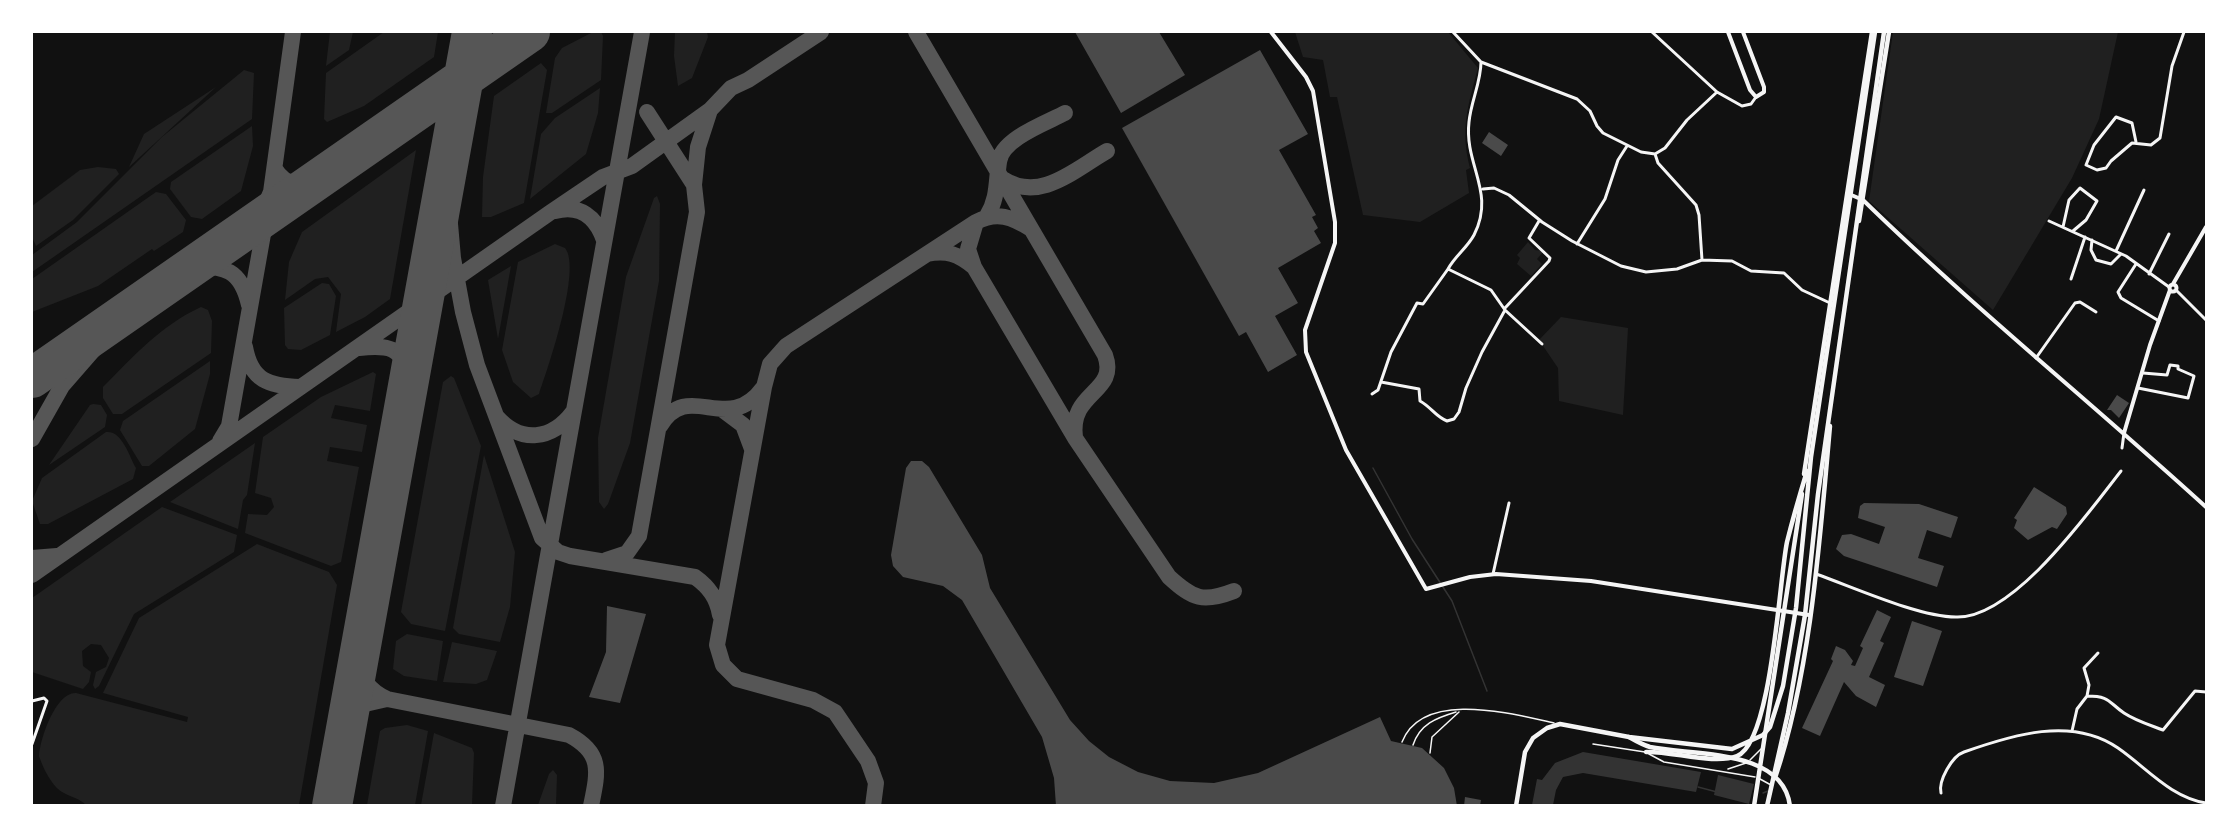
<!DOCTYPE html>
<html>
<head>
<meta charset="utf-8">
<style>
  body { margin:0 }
  #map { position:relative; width:2238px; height:837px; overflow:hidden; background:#111; font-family:Poppins,sans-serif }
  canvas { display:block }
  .frame { position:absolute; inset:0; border:33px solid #fff; pointer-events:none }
</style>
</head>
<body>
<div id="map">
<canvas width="2238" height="837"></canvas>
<div class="frame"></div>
</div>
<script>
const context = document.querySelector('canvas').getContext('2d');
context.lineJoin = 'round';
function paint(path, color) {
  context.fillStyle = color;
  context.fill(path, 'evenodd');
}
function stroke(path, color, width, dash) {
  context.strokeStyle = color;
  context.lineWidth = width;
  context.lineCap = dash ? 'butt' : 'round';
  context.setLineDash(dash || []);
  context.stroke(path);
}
paint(new Path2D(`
  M330 32H353L349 50 326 66Z
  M384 32H438L434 57 364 106 327 122 324 119 326 73Z
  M593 32H601L603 36 601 80 552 113H546L555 58 562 48Z
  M675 32H707L708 37 692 78 678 86 674 56Z
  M1295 32H1448L1478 68C1468 105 1460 130 1470 168L1466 170 1469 193 1420 222 1363 215 1337 97H1330L1323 60 1303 57Z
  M1893 32H2118L2099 119 2072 178 1993 310 1869 201Z
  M541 63 547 70 524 203 491 217H482L483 177 494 96Z
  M244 70 254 73 252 119 32 272V255L77 222 162 137Z
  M216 87 129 167 144 134Z
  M600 88 598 113 586 154 530 199 541 134 555 118Z
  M252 126 253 146 241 191 202 219 191 217 170 189 171 182Z
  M416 150 390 299 365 317 336 332 341 294 328 277 315 279 285 300 289 262 302 232Z
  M98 167 116 169 119 174 73 220 36 246 32 237V206L80 170Z
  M156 192 166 194 186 220 183 232 154 251 152 249 98 286 32 312V279Z
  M657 196 660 204 659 281 630 443 608 504 604 509 599 502 598 438 626 277 654 198Z
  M1528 242 1535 250 1544 251 1537 259 1542 264 1531 276 1517 264 1520 258 1517 255Z
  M555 244 565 248C582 269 548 368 539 394L531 398 513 382 502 350 518 262Z
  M511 266 498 339 488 280Z
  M322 283 329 284 336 296 330 335 301 350 288 349 285 345 284 308Z
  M201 307 208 310 212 321 211 353 122 414H113L103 398V387C134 356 160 326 201 307Z
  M1561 317 1628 328 1623 415 1559 401 1558 368 1539 340Z
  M210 361V374L195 429 149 466H142L120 430 123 421Z
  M373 372 376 374 370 411 335 405 331 418 367 425 362 452 330 447 327 461 359 467 341 562 331 566 245 533 248 514 267 515 274 507 271 498 255 493 263 437 321 397Z
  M451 376 454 378 481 446 445 631 411 624 401 612 443 382Z
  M93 404 101 405 107 415 105 427 49 465 90 405Z
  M106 432C122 430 129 456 136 468L133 479 48 524H40L32 501 42 478Z
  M255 443 247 495 243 500 238 529 170 502Z
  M484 455 515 552 510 607 500 642 459 634 453 628Z
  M162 507 237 535 234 552 134 614 99 686 95 689 93 685 96 672 106 667 109 658 101 645 91 644 82 651 83 666 91 672 89 682 83 689 32 672V598Z
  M257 544 329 572 337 585 299 805H86C79 798 73 798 64 793 52 787 43 768 39 756 40 738 56 692 76 693L187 722 188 717 103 693 139 618Z
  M407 634 443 641 437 681 404 676 393 669 396 641Z
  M452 642 497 651 487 680 476 684 443 682Z
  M407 725 428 731 415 805H367L380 731 385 728Z
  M434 733 472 748 474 753 472 805H421Z
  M553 770 557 775 556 805H538L549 774Z`), '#202020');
paint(new Path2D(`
  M1583 752 1701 772 1696 792 1583 773 1563 777 1556 790 1553 805H1532L1537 779 1542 780 1555 763Z
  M1718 775 1754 784 1749 804 1714 795Z`), '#333');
stroke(new Path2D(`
  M1373 468 1412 539 1452 601 1487 691
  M1698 787 1717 792
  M1763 793 1768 791`), '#333', 1.5);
stroke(new Path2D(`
  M916 32 1105 355C1119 393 1069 391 1075 437
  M452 139 450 224 453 258 463 312 477 365 542 538 558 552 570 556 695 577C709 587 717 598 720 615
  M275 169C288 190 303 184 323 176
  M1003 179C1040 203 1074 170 1107 151
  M694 185 698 147 710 110
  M555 211C580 204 596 217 604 240
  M987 216C998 198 996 182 999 162 1001 139 1046 123 1065 113
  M250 226 264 208 271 192 293 32
  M927 254C947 250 958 254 974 267L1075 438 1169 577C1193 599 1203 603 1234 591
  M191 267C225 265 241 270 249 305
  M974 267 968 249 976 222
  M245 347C251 381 269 386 300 387
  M359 348C388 345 402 346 409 377
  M723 410 743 425 752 449
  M497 417C521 444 552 440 573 412
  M660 426C689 378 727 437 763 388
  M32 439 62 386 96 347 145 299
  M220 441 229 426 263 234 272 215 287 201
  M32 558 57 556
  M606 560 627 553 639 536 697 212 694 185 647 112
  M32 575 551 212 603 177 632 166 710 110 731 88 748 80 821 32
  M359 660C361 680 369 690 387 699L569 735C603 753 598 772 591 806
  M346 727 365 704 387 699
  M503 806 642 32
  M873 806 876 783 868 761 835 712 813 700 737 679 723 665 717 645 764 387 770 364 786 346 976 222C997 211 1012 217 1031 229`), '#565656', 16);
stroke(new Path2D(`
  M32 378 530 32
  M332 806 472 32`), '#565656', 40);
paint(new Path2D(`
  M1075 32H1159L1185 75 1121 113Z
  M1260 50 1308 134 1279 150 1316 215 1312 217 1318 228 1314 231 1321 243 1278 268 1298 303 1275 316 1297 355 1268 372 1246 332 1239 336 1122 128Z
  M1489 132 1508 145 1501 156 1482 143Z
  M2117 395 2129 403 2119 418 2111 410H2107Z
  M911 461H922L929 467 982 555 990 588 1070 720 1089 741 1109 757 1138 772 1170 781 1214 783 1258 773 1380 717 1391 741 1422 748 1444 768 1454 788 1457 806H1056L1054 778 1042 737 962 600 943 586 903 577 893 566 891 555 906 468Z
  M2034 487 2066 507 2067 514 2057 529 2052 527 2028 540 2014 528 2017 520 2014 518Z
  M1864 503 1919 504 1958 517 1951 538 1927 530 1918 558 1944 566 1937 587 1844 556 1836 549 1842 535 1851 534 1879 544 1885 527 1858 518 1860 506Z
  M607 606 646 614 620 703 589 697 606 652Z
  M1877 610 1891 617 1880 641 1884 643 1869 677 1885 685 1876 707 1856 696 1844 682 1820 736 1802 728 1833 661 1831 659 1836 646 1845 650 1853 661 1851 665 1855 666 1863 648 1860 646Z
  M1912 621 1942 631 1923 686 1894 677Z
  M1465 797 1481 800 1480 806H1464Z`), '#4a4a4a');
stroke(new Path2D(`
  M1402 742C1423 689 1512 714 1554 723
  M1593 744 1645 752
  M1413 745C1420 724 1436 718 1456 712
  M1430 753 1432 737 1459 712
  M1649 754 1664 762 1755 777
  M1750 760 1761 749
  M1728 769 1746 763
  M1760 779 1771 785`), '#f5f5f5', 1.5);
stroke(new Path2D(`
  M1453 32 1481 62 1577 99 1590 111 1597 126 1603 133 1641 152 1655 154 1665 148 1687 120 1717 92
  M1652 32 1717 92 1742 106 1751 104 1756 97
  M1481 62C1481 82 1471 101 1469 122 1464 165 1496 192 1474 235 1467 248 1455 256 1448 269L1491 290 1505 310 1542 344
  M2136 142 2132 123 2116 117 2094 145 2086 165 2097 170 2106 168 2111 161 2132 143 2151 145 2160 138 2172 66 2184 32
  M1655 154 1658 163 1696 205 1699 215 1702 260
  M1483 189 1494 188 1509 195 1542 222 1572 241 1621 266 1646 272 1677 269 1702 260 1732 261 1751 271 1784 273 1802 290 1830 303
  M2049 221 2126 256 2169 287
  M2063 227 2069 200 2080 188 2097 201 2086 220 2073 231
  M2092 240 2091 250 2096 260 2111 264 2121 254
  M1577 244 1605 199 1618 160 1627 146
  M2116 251 2144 190
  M2136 264 2118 292 2121 298 2159 321
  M2149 274 2169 234
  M2071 279 2085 237
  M2176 290 2206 320
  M1505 308 1549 261 1550 258 1529 238 1539 221
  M2036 358 2075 303 2080 302 2096 312
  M1381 382 1419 389 1420 401C1431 407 1436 417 1447 421L1454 419 1459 412 1466 388 1482 352 1505 310
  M2138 388 2188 398 2194 376 2178 369V366L2170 365 2167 375 2143 373
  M1372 394 1378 390 1391 352 1417 303 1423 304 1448 269
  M2122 448 2124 433
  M1493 574 1509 503
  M1816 574C1853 587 1919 617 1956 617 2013 619 2088 513 2121 471
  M2087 696 2089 685 2084 668 2098 653
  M32 701 44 698 47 701 32 744
  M2072 731 2077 709 2087 696C2110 696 2108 702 2124 713 2136 721 2150 725 2163 730L2195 691 2206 692
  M1941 793C1938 781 1952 756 1964 752 2012 735 2072 716 2118 748 2147 768 2170 797 2206 803`), '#f5f5f5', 3);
stroke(new Path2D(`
  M1271 32 1306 77 1313 91 1335 222V243L1305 330 1306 352 1346 450 1426 589 1470 577 1496 574 1591 581 1809 615
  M1728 32 1750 90 1756 97 1764 92V87L1743 32
  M1849 194 1863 200C1973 307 2093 404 2206 507
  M2173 284 2206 227
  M2169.5 288a3.5 3.5 0 1 1 7 0a3.5 3.5 0 1 1-7 0Z
  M2124 433 2150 345 2170 290`), '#f5f5f5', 4);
stroke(new Path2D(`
  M1859 221 1889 32
  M1804 474 1872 32
  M1629 737C1636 741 1643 745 1650 747 1693 756 1783 748 1790 806
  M1775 778C1811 671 1820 538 1830 426
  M1754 806 1802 494`), '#f5f5f5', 4.5);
stroke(new Path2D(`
  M1646 752C1672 751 1714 765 1737 756 1772 742 1779 580 1787 542 1793 518 1800 494 1807 471
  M1516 806 1525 752 1533 738 1547 728 1560 724 1629 737 1732 749 1763 735 1770 727 1783 686 1796 608 1811 457 1875 32
  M1767 806 1788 713 1805 615 1818 494 1884 32`), '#f5f5f5', 4.5);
</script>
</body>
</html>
